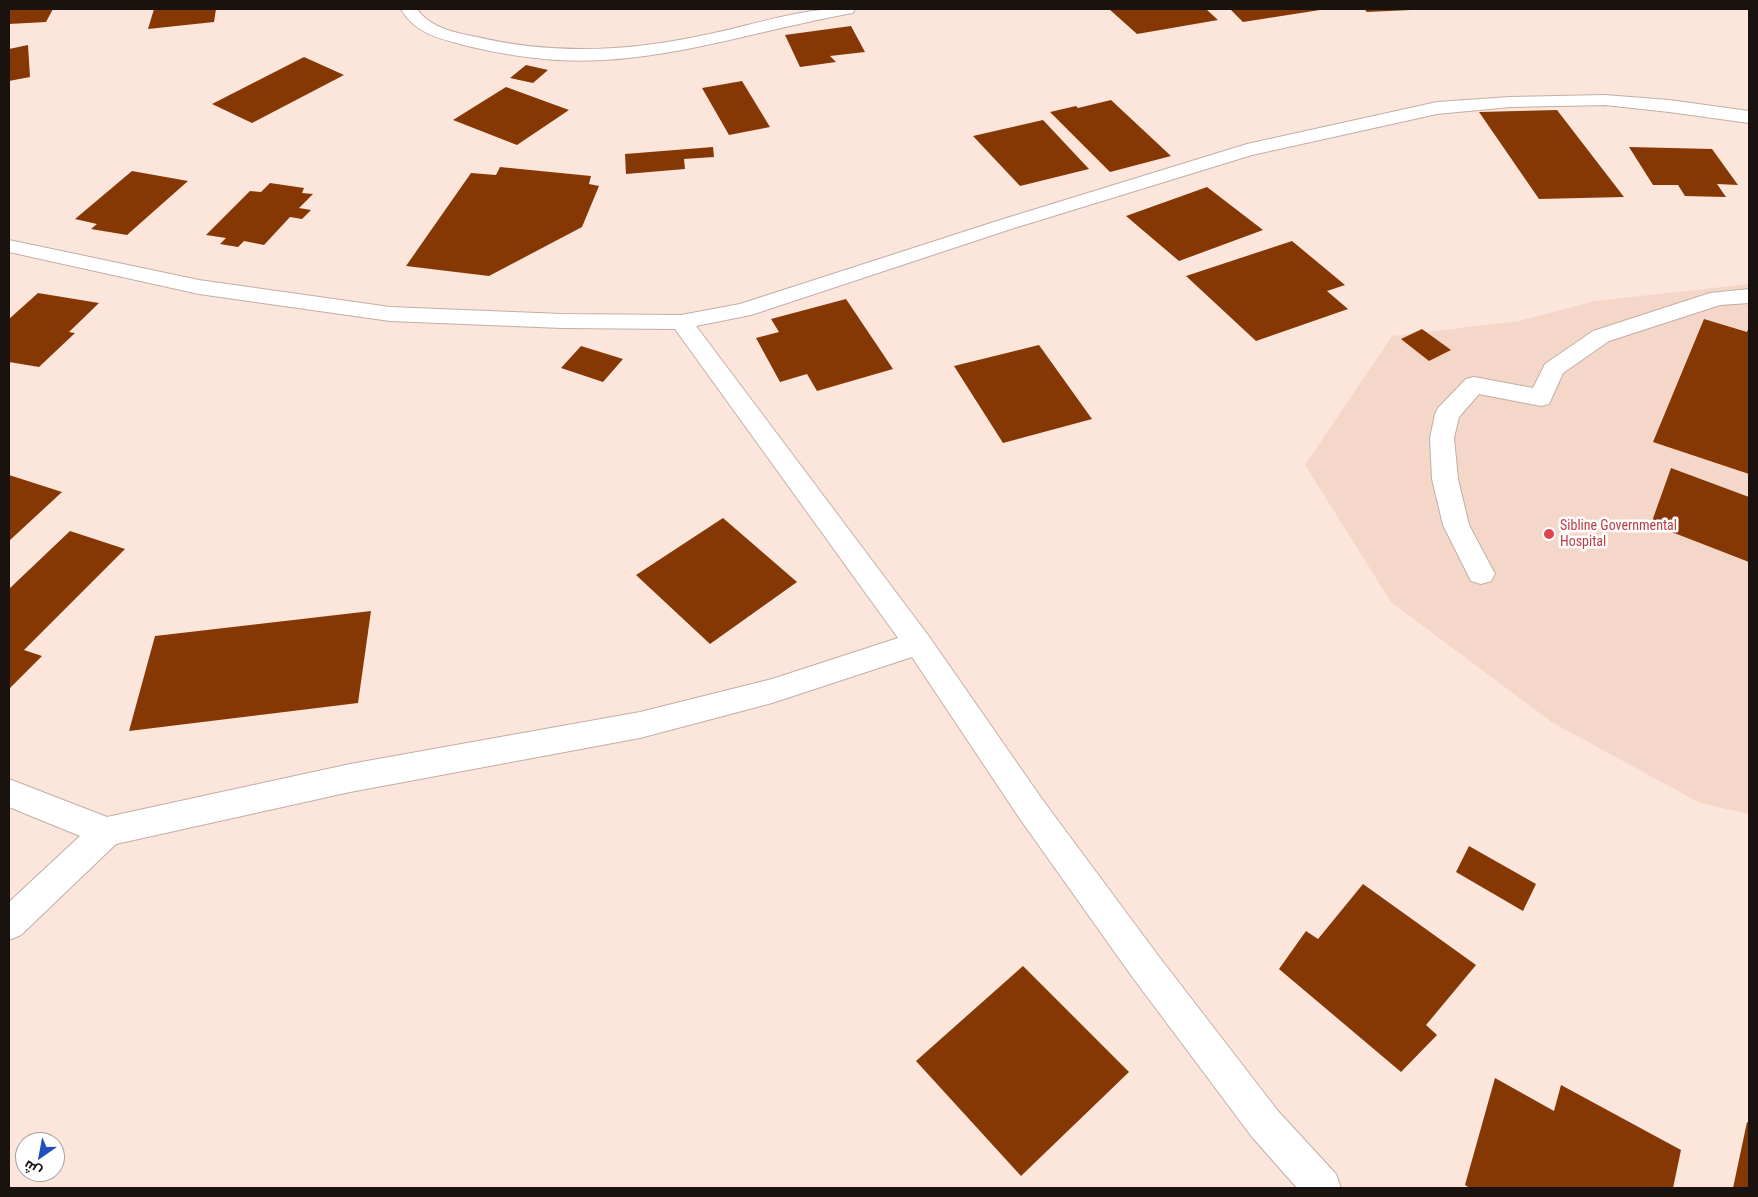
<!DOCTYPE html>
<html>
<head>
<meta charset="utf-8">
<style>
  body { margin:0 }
  #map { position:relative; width:1758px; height:1197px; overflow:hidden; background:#fce6dc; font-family:"Roboto Condensed",Cairo,sans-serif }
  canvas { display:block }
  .frame { position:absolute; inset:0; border:10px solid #19120f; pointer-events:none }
  .north { position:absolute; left:15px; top:1132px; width:50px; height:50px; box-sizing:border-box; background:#fff; border:1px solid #a3a09f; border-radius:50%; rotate:213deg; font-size:14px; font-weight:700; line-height:20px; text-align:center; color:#19120f }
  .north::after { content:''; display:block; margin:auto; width:18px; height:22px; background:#2050be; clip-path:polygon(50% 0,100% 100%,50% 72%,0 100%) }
</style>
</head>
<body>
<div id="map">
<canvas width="1758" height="1197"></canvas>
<div class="frame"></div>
<div class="north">ش</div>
</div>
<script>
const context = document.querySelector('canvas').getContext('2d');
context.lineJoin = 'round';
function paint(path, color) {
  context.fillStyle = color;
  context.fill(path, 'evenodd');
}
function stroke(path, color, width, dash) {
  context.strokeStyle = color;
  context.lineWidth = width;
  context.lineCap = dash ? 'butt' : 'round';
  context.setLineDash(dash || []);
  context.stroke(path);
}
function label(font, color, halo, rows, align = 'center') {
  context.font = font + ' "Roboto Condensed",sans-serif';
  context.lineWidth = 5;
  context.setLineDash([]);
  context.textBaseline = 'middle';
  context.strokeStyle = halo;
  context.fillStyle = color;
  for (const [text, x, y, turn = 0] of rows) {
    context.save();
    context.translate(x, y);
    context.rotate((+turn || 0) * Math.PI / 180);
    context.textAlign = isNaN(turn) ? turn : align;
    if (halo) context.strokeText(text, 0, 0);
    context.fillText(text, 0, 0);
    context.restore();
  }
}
paint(new Path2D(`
  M1749 284V814L1700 803 1553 723 1391 602 1305 465 1392 336 1519 321 1595 301Z`), '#f5d7ca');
paint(new Path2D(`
  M9 9H53L46 22 9 24Z
  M154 9H216L214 22 148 29Z
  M1109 9H1206L1218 20 1137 34Z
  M1230 9H1320V10L1243 22Z
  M1364 9H1411V10L1367 12Z
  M851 26 865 52 830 56 836 62 800 67 785 35Z
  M28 45 30 77 9 81V49Z
  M304 57 344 75 252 123 212 104Z
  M526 65 548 70 533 83 510 78Z
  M742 81 770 127 729 135 702 88Z
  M506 87 569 110 517 145 453 120Z
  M1111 100 1171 156 1110 172 1050 112 1076 106 1078 108Z
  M1557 110 1624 197 1539 199 1479 112Z
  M1043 120 1089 169 1020 186 973 136Z
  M713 147 714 157 684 159 685 169 626 174 625 154Z
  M1629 147 1712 149 1738 185 1717 184 1726 197 1685 196 1678 185H1653Z
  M500 167 591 176 589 184 599 186 582 227 489 276 406 266 471 173 496 175Z
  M132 171 188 181 127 235 91 229 97 224 75 219Z
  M270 183 304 188 302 193 313 194 299 208 311 210 302 219 290 217 264 245 244 241 238 247 220 244 226 238 206 235 250 191 261 192Z
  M1207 187 1263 230 1179 261 1126 216Z
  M1292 241 1345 285 1327 291 1348 309 1256 341 1186 276Z
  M38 293 99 303 69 332 75 333 39 367 9 362V319Z
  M846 299 893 369 817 391 807 374 780 382 756 338 779 332 771 319Z
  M1704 319 1747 332 1749 327V474L1653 442Z
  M1422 329 1451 350 1429 361 1401 339Z
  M1039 345 1092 419 1003 443 954 366Z
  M581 346 623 359 603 382 561 368Z
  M1671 468 1749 497V562L1651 524Z
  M9 475 62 492 9 541Z
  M723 518 797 582 710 644 636 575Z
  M70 531 125 549 24 650 42 656 9 689V589Z
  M371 611 358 703 129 731 155 636Z
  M1469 846 1536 884 1523 911 1456 872Z
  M1363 884 1476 965 1426 1025 1437 1035 1401 1072 1279 969 1306 931 1318 939Z
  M1023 966 1129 1072 1021 1176 916 1061Z
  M1495 1078 1554 1111 1561 1085 1681 1150 1673 1188H1470L1465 1185Z
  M1747 1122 1749 1123V1188H1733Z`), '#863804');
const minor = new Path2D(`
  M401 9H417C430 28 456 33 477 37 557 56 635 51 714 33 760 23 808 6 855 9L853 13 847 14C766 29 687 55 604 60 560 63 515 57 472 47 445 40 415 35 401 9Z
  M1605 95 1669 100 1749 111V123L1669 112 1605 105 1510 107 1437 114 1252 155 1011 229 751 315 696 326 928 635 1042 799 1157 954 1278 1111 1336 1174 1341 1188H1297L1252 1137 1133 978 1020 819 912 657 772 703 640 738 350 792 116 844 21 935 9 940V902L80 836 9 807V779L107 817 350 764 640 712 772 679 898 638 675 329 562 328 390 321 199 294 9 252V240L199 280 390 307 562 314 681 315 740 304 997 221 1247 144 1437 102 1510 97Z
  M1749 289V303L1720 305 1609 341 1563 373 1549 404 1541 406 1479 394 1459 417 1454 438 1458 479 1469 525 1495 574 1491 581 1481 584 1471 581 1443 525 1432 479 1430 438 1435 414 1438 408 1466 379 1474 377 1533 388 1545 364 1593 331 1710 293Z`);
stroke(minor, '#c3aea5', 2);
paint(minor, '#fff');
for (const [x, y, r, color] of [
  [1549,534,6,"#e0444e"]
]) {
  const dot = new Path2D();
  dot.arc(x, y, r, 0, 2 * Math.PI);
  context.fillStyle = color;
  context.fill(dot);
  stroke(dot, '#fff', 2);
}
label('14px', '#be3a42', '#fff', [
  ["Sibline Governmental",1560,526],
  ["Hospital",1560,542]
], 'left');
</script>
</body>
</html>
